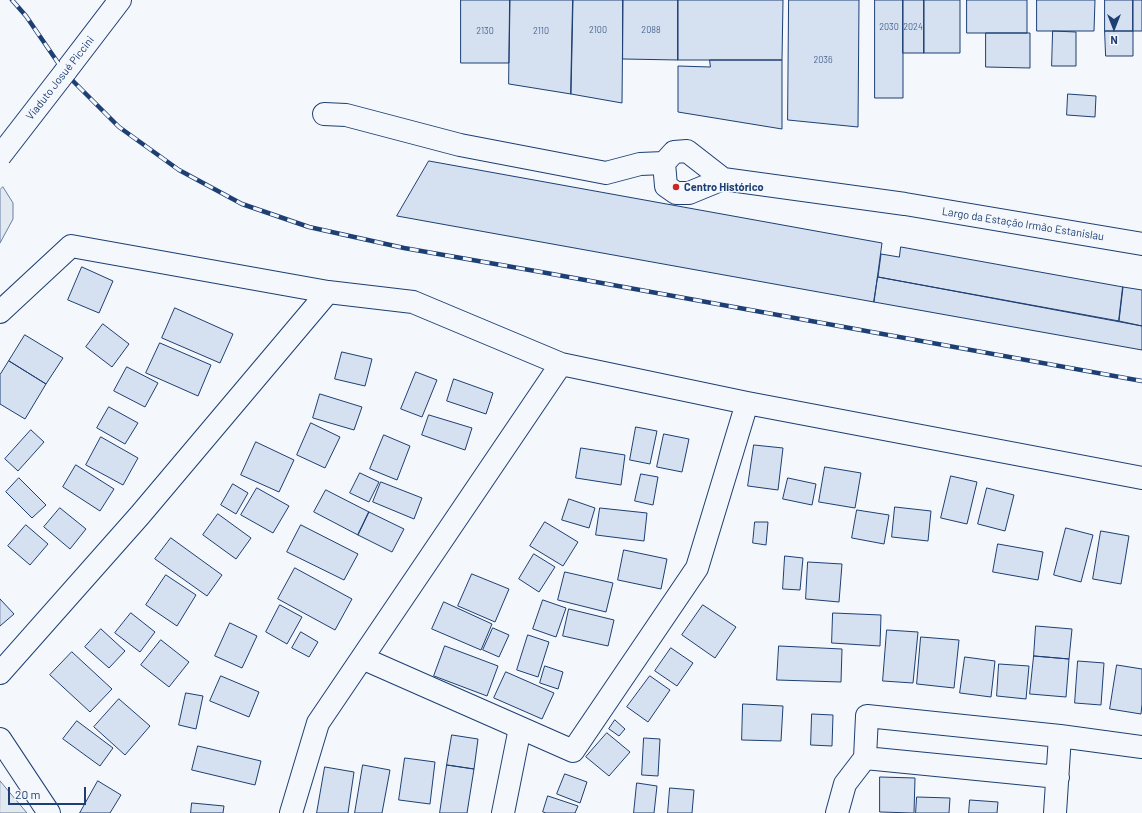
<!DOCTYPE html>
<html>
<head>
<meta charset="utf-8">
<style>
  body { margin:0 }
  #map { position:relative; width:1142px; height:813px; overflow:hidden; background:#f4f7fb; font-family:Barlow,sans-serif }
  canvas { display:block }
  .north { position:absolute; left:1094px; top:8px; width:40px; height:40px; -webkit-text-stroke:3px #f4f7fb; paint-order:stroke; rotate:180deg; font-size:11px; font-weight:700; line-height:16px; text-align:center; color:#1d3f73 }
  .north::after { content:''; display:block; margin:auto; width:14px; height:18px; background:#1d3f73; clip-path:polygon(50% 0,100% 100%,50% 72%,0 100%) }
  .scale { position:absolute; left:8px; top:787px; width:78px; height:18px; box-sizing:border-box; border:2px solid #1d3f73; border-top:0; padding-left:5px; font-size:12px; line-height:14px; white-space:nowrap; color:#1d3f73; -webkit-text-stroke:3px #f4f7fb; paint-order:stroke }
</style>
</head>
<body>
<div id="map">
<canvas width="1142" height="813"></canvas>
<div class="north">N</div>
<div class="scale">20 m</div>
</div>
<script>
const context = document.querySelector('canvas').getContext('2d');
context.lineJoin = 'round';
function paint(path, color) {
  context.fillStyle = color;
  context.fill(path, 'evenodd');
}
function stroke(path, color, width, dash) {
  context.strokeStyle = color;
  context.lineWidth = width;
  context.lineCap = dash ? 'butt' : 'round';
  context.setLineDash(dash || []);
  context.stroke(path);
}
function label(font, color, halo, rows, align = 'center') {
  context.font = font + ' Barlow,sans-serif';
  context.lineWidth = 3;
  context.setLineDash([]);
  context.textBaseline = 'middle';
  context.strokeStyle = halo;
  context.fillStyle = color;
  for (const [text, x, y, turn = 0] of rows) {
    context.save();
    context.translate(x, y);
    context.rotate((+turn || 0) * Math.PI / 180);
    context.textAlign = isNaN(turn) ? turn : align;
    if (halo) context.strokeText(text, 0, 0);
    context.fillText(text, 0, 0);
    context.restore();
  }
}
const green = new Path2D(`
  M3 187 13 203V219L0 243V190Z
  M0 781 27 813H0Z`);
paint(green, '#e3e9f0');
stroke(green, '#687fa3', 1);
const building = new Path2D(`
  M461 0H510L509 63H461Z
  M510 0H573L571 94 509 84Z
  M573 0H623L622 103 571 94Z
  M623 0H678V60L623 59Z
  M678 0H783L782 60H678Z
  M789 0H859L858 127 788 120Z
  M875 0H903V98H875Z
  M903 0H924V53H903Z
  M924 0H960V53H924Z
  M967 0H1027V33H967Z
  M1037 0H1095L1094 31H1037Z
  M1105 0H1133V31H1105Z
  M1133 0H1142V31H1133Z
  M1053 31 1076 32V66H1052Z
  M1105 31H1133V56H1106Z
  M986 33H1030V68L986 67Z
  M710 60H782V129L678 112V66L710 67Z
  M1068 94 1096 96 1095 117 1067 115Z
  M429 161 882 243 874 302 397 216Z
  M901 247 1123 287 1119 321 878 277 881 254 899 257Z
  M82 267 113 281 99 313 68 300Z
  M878 277 1142 326V350L874 302Z
  M1123 287 1142 290V326L1119 321Z
  M175 308 233 334 220 363 162 338Z
  M103 324 129 344 112 367 86 347Z
  M25 335 63 358 46 384 9 361Z
  M160 343 211 365 198 396 146 373Z
  M342 352 372 359 365 386 335 379Z
  M9 361 46 384 25 419 0 404V375Z
  M127 367 158 383 145 407 114 391Z
  M416 372 437 380 422 417 401 409Z
  M454 379 493 393 486 414 447 401Z
  M320 394 362 407 354 430 313 418Z
  M109 407 138 423 125 444 97 428Z
  M429 415 472 428 465 450 422 435Z
  M311 423 340 437 325 468 297 455Z
  M636 427 657 431 650 464 630 460Z
  M31 430 44 442 18 471 5 459Z
  M664 434 689 439 682 472 657 467Z
  M384 435 410 446 397 480 370 469Z
  M101 437 138 458 123 485 86 465Z
  M256 442 294 460 279 492 241 475Z
  M754 445 783 448 778 490 748 486Z
  M581 448 625 455 621 485 576 478Z
  M76 465 114 489 100 511 63 487Z
  M825 467 861 473 855 508 819 502Z
  M360 473 379 482 369 502 350 493Z
  M641 474 658 477 653 505 635 501Z
  M951 476 977 482 967 524 941 518Z
  M19 478 46 505 32 518 6 492Z
  M788 478 816 484 812 505 783 499Z
  M381 482 422 498 414 519 373 502Z
  M233 484 248 493 236 514 221 505Z
  M257 488 289 506 273 533 241 515Z
  M987 488 1014 495 1005 531 978 524Z
  M326 490 369 512 358 535 314 512Z
  M569 499 595 508 589 528 562 520Z
  M895 507 931 511 928 541 892 537Z
  M60 508 86 529 70 549 44 527Z
  M600 508 647 513 644 541 596 535Z
  M857 510 889 515 884 544 852 538Z
  M369 512 404 529 392 552 358 535Z
  M218 514 251 538 236 559 203 535Z
  M545 522 578 542 563 566 530 546Z
  M755 522H768L766 545 753 543Z
  M26 525 48 544 30 565 8 546Z
  M301 525 358 554 344 580 287 552Z
  M1066 528 1093 535 1081 582 1054 575Z
  M1101 531 1129 536 1121 584 1093 579Z
  M171 538 222 575 207 596 155 559Z
  M998 544 1043 552 1038 580 993 572Z
  M624 550 667 559 661 589 618 580Z
  M534 554 555 567 539 592 519 579Z
  M785 556 803 558 800 590 783 589Z
  M808 562 842 564 839 602 806 599Z
  M295 568 352 599 335 630 278 599Z
  M565 572 613 583 606 612 558 600Z
  M472 574 509 589 495 622 458 606Z
  M166 575 196 595 177 626 146 605Z
  M0 599 14 614 0 626Z
  M543 600 566 608 556 637 533 629Z
  M444 602 492 624 481 650 432 629Z
  M280 605 302 617 287 644 266 632Z
  M703 605 736 627 715 658 682 635Z
  M569 609 614 620 608 646 563 636Z
  M131 613 155 632 140 652 115 633Z
  M833 613 881 615 880 646 832 643Z
  M230 623 257 636 242 668 215 656Z
  M1036 626 1072 629 1069 659 1034 656Z
  M493 628 509 635 499 657 483 650Z
  M101 629 125 651 109 668 85 647Z
  M887 630 918 632 913 683 883 681Z
  M301 632 318 642 309 657 292 648Z
  M528 635 549 642 538 677 517 670Z
  M921 637 959 640 954 688 917 684Z
  M161 640 189 662 169 687 141 665Z
  M445 646 498 666 487 696 434 676Z
  M779 646 842 649 841 682 777 680Z
  M671 648 693 663 677 686 655 671Z
  M72 652 112 689 90 712 50 675Z
  M1034 656 1069 659 1066 697 1030 694Z
  M965 657 995 661 991 697 960 693Z
  M1078 661 1104 663 1101 705 1075 703Z
  M999 664 1029 666 1026 699 997 696Z
  M1117 665 1142 669V704L1141 714 1110 709Z
  M545 666 563 672 558 689 540 683Z
  M506 672 554 693 542 719 494 698Z
  M221 676 259 692 249 717 210 701Z
  M650 676 670 690 648 722 627 707Z
  M186 693 203 696 196 729 179 725Z
  M119 699 150 726 125 755 94 727Z
  M743 704 783 706 781 741 742 740Z
  M812 714 833 715 832 746 811 745Z
  M615 720 625 729 619 736 609 729Z
  M77 721 113 748 100 766 63 739Z
  M607 733 630 752 609 776 586 757Z
  M452 735 478 739 474 769 447 765Z
  M644 738 660 739 658 776 642 775Z
  M198 746 261 761 255 785 192 770Z
  M405 758 435 762 430 804 399 800Z
  M363 765 390 770 382 813H355Z
  M447 765 474 769 467 813H440Z
  M325 767 354 772 348 813H317Z
  M565 774 587 782 580 803 557 794Z
  M880 777 915 778 914 813 880 812Z
  M98 781 121 795 110 813H80Z
  M637 783 657 786 654 813H634Z
  M670 788 694 790 692 813H668Z
  M548 796 578 806 575 813H546L543 812Z
  M917 797 950 798 949 813H916Z
  M970 800 998 802 997 813H969Z
  M192 803 224 806 223 813H191Z`);
paint(building, '#d5e0f0');
stroke(building, '#1d3f73', 1);
const minor = new Path2D(`
  M65 72 120 0
  M324 114 346 115 460 145 606 173 640 164 664 163
  M723 179 689 193H676L666 186 664 163 674 152 687 151 723 179 905 204 1142 244
  M0 312 71 246 328 292 413 302 561 364 747 403 1142 478
  M362 658 573 751 697 568 747 403
  M0 673 140 515 328 292
  M0 739 49 813
  M865 758 1058 777
  M291 813 318 723 561 364
  M503 813 520 728
  M837 813 845 784 865 758 867 716 1060 736 1142 747
  M1055 813 1060 736`);
stroke(minor, '#1d3f73', 24);
stroke(minor, '#f4f7fb', 22);
const rail = new Path2D(`
  M12 0 26 16 65 73 119 127 179 170 242 204 309 227 404 248 541 272 1142 381`);
stroke(rail, '#1d3f73', 4.5);
stroke(rail, '#f4f7fb', 3, [9]);
const minorBridge = new Path2D(`
  M0 156 65 72`);
stroke(minorBridge, '#1d3f73', 24, []);
stroke(minorBridge, '#f4f7fb', 22);
for (const [x, y, r, color] of [
  [676,187,4,"#c62828"]
]) {
  const dot = new Path2D();
  dot.arc(x, y, r, 0, 2 * Math.PI);
  context.fillStyle = color;
  context.fill(dot);
  stroke(dot, '#f4f7fb', 1.5);
}
label('9px', '#4b6792', null, [
  ["2030",889,27],
  ["2024",913,27],
  ["2100",598,30],
  ["2088",651,30],
  ["2130",485,31],
  ["2110",541,31],
  ["2036",823,60]
]);
label('11px', '#1d3f73', '#f4f7fb', [
  ["Viaduto Josué Piccini",60,78,-52],
  ["Largo da Estação Irmão Estanislau",1023,224,9]
]);
label('bold 11px', '#1d3f73', '#f4f7fb', [
  ["Centro Histórico",684,187]
], 'left');
</script>
</body>
</html>
